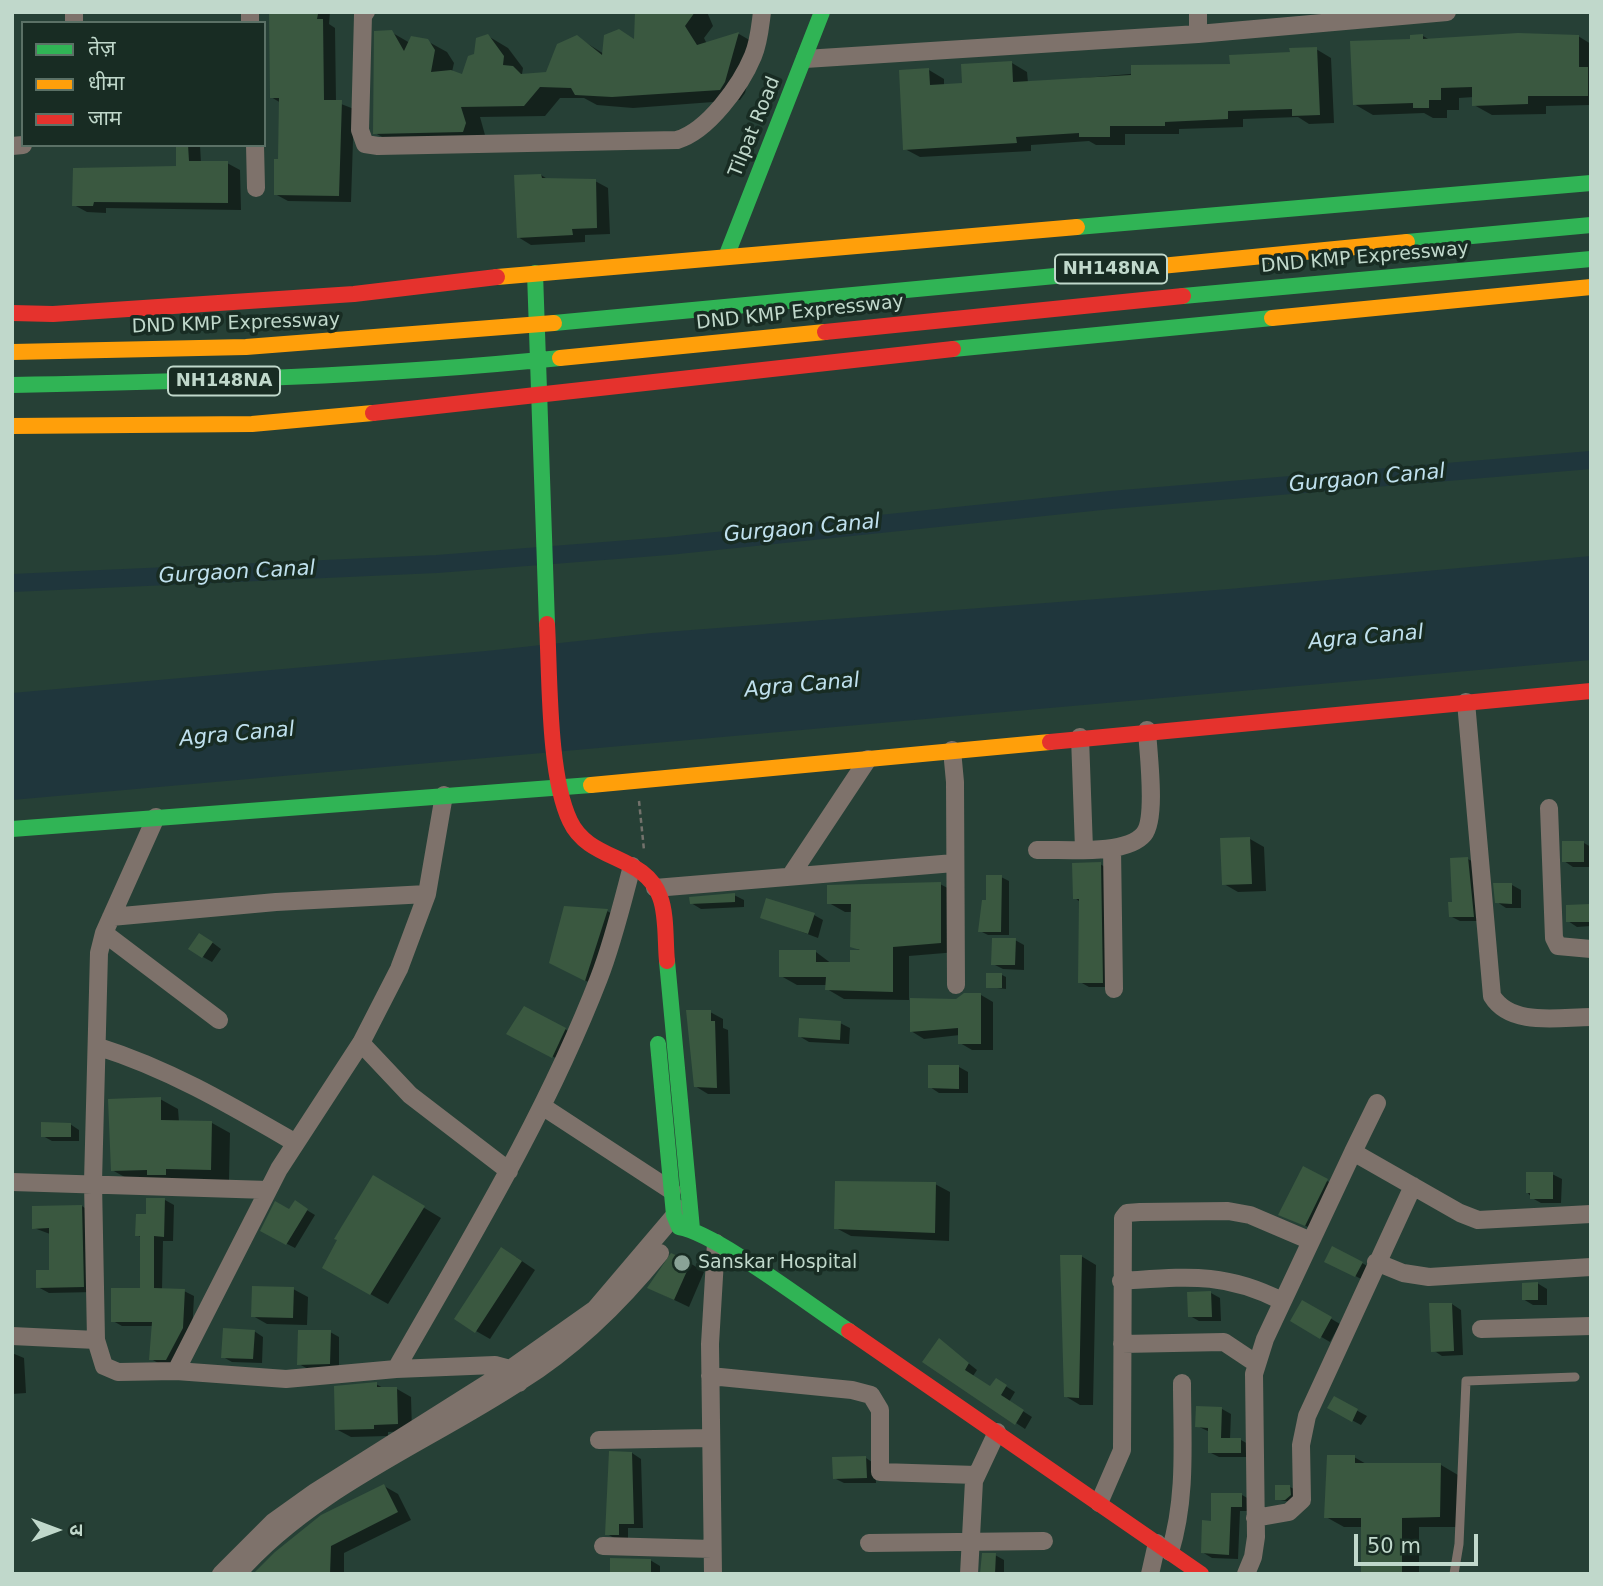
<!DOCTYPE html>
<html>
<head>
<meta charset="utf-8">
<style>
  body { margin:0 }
  #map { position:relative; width:1603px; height:1586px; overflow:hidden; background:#264036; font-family:"DejaVu Sans","Noto Sans Devanagari",sans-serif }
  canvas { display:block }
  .frame { position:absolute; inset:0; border:14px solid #c0d8cb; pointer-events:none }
  .legend { position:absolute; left:21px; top:21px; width:245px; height:126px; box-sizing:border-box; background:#182c23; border:2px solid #5b7166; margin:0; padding:9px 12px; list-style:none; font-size:21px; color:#c0d8cb }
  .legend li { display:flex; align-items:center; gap:14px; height:35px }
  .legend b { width:35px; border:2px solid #5b7166 }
  .north { position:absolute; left:21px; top:1495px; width:70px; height:70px; -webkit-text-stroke:5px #182c23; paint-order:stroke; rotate:90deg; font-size:19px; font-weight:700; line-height:28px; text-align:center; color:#c0d8cb }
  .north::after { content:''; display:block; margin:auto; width:24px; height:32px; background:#c0d8cb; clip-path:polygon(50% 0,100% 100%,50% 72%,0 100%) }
  .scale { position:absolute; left:1354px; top:1534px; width:124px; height:32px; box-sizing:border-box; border:4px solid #c0d8cb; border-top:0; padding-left:9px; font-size:21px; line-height:24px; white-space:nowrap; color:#c0d8cb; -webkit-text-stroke:5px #182c23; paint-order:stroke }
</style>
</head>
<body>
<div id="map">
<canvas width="1603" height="1586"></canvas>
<div class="frame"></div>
<ul class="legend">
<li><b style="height:9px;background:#30b455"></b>तेज़</li>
<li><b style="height:9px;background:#ff9f0a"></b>धीमा</li>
<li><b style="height:9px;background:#e5322d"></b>जाम</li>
</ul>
<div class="north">उ</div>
<div class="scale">50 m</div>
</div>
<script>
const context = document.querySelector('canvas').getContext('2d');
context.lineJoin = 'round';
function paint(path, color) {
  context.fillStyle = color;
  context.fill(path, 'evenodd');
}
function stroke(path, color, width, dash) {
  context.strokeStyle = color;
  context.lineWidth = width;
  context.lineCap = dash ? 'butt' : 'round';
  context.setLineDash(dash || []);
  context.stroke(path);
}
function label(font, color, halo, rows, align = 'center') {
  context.font = font + ' "DejaVu Sans",sans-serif';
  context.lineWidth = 7;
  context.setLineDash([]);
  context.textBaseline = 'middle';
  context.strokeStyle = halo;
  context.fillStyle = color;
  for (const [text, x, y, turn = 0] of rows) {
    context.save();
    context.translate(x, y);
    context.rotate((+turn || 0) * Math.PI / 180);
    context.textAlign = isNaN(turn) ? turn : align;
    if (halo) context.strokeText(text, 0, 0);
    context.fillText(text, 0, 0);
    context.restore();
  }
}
paint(new Path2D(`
  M1591 556V660L12 800V693L486 651 652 633 1229 589Z`), '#1f363c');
paint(new Path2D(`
  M271 12H330L329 24 335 28 336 102 354 109 351 202 288 201 275 194 280 161 281 103 271 97Z
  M637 12H707L713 26 704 38 707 44 739 34 758 45 745 93 740 100 633 108 597 105 584 98H560L545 116 480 117 485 135 482 142 395 144 375 133 391 32 410 43 427 41 447 52 454 63 452 72 463 77 488 36 508 48 523 68 522 74H547L577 37 604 54 636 41Z
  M1423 36 1430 40 1578 36 1591 44V105L1546 106V114L1492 115 1474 105V97L1459 98V110H1447V118H1433L1424 113 1373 115 1354 104 1412 41Z
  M1316 49 1331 58 1334 123 1309 124 1298 117 1243 119V127L1179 129V134H1125V145H1096L1089 141 1031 145V151L920 157 905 149 929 70 944 79V86L964 85 1012 63 1027 72 1028 83 1231 65Z
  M178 145H200L201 163H227L240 170 241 210 106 208V213L87 212 74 205 178 168Z
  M541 175 549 180 595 181 608 188 610 234 585 235V242L531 245 518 237Z
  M1250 839 1264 847 1266 891 1238 892 1224 884Z
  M1584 843 1591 847V867H1573L1564 861Z
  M1468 859 1477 864 1482 921H1460L1450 916Z
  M1100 864 1110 870 1111 987H1089L1080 982V902L1075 898Z
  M1001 877 1009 881V935H988L980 931 988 902Z
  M940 884 957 893V952L909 956V1000L956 1001 981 995 993 1002V1050H972L960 1043V1035L924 1039 911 1031 912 1000 844 999 827 989V985H797L781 976 816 952 832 964H852L862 952 852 946 853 912H845L829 903Z
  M1512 885 1521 890V908H1506L1497 902Z
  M734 895 744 900V907L701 909 691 903Z
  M1591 907V926L1577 927 1568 921Z
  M565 908 607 911 622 919 600 988 565 970Z
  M814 915 823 920 818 938 762 917Z
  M209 940 221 949 212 962 203 957Z
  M1015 940 1024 945V970L1003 969 993 964Z
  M1002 975 1006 977V989L988 987Z
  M710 1012 723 1019V1028L728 1030 730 1094H708L695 1086Z
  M840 1023 850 1028 849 1044 809 1042 799 1036Z
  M565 1029 580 1038 567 1064 523 1041Z
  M959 1067 968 1072V1093H939L930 1087Z
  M160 1099 178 1109 179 1122 212 1123 230 1133 229 1180H130L112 1170Z
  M70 1124 79 1130V1141H52L43 1136Z
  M1304 1168 1336 1186 1315 1230 1290 1219Z
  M1552 1174 1562 1179 1561 1203H1541L1532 1198 1527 1192Z
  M373 1177 441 1218 388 1304 324 1268Z
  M935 1184 950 1192 949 1241 851 1236 836 1228Z
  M165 1200 174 1205 173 1241H163L162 1290 184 1291 194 1296 192 1334 175 1364H160L151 1359 153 1326H122L113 1321 141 1290 142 1238 137 1235 148 1216Z
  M295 1203 315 1215 295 1248 262 1231 290 1211Z
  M82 1206 92 1213 94 1292 49 1293 38 1287 50 1272V1234L34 1228Z
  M1081 1256 1096 1265 1093 1405H1080L1065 1396Z
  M516 1257 535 1270 490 1339 476 1331Z
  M690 1263 704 1272 689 1307 649 1288Z
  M1362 1263 1371 1268 1365 1281 1336 1266Z
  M1537 1283 1547 1289V1305H1533L1523 1299Z
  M293 1289 308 1297 307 1325 267 1324 253 1316Z
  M1211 1293 1220 1298 1221 1321H1199L1190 1316Z
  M1303 1302 1340 1324 1330 1342 1292 1320Z
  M1452 1304 1461 1310 1463 1355 1442 1356 1433 1350Z
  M254 1331 263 1337 262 1363 232 1362 223 1357Z
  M330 1332 339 1337V1368L308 1369 299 1364Z
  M939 1340 977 1370 973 1376 991 1388 996 1380 1015 1392 1009 1402 1032 1417 1025 1429 925 1362Z
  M12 1353 24 1358 26 1393 12 1394Z
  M376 1384 385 1389H397L411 1397 412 1431 388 1432V1436L351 1437 336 1429Z
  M1334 1398 1367 1416 1361 1425 1329 1408Z
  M1222 1409 1231 1414 1230 1439 1241 1440 1250 1445V1457H1219L1209 1452 1210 1432 1197 1426Z
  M1589 1409H1591V1430L1589 1426Z
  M632 1453 641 1459 643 1528H628V1539H616L607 1534Z
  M1354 1457 1368 1465H1441L1458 1475 1457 1527H1419V1574H1364L1363 1527H1344L1326 1517Z
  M866 1458 875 1464 876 1483H844L834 1478Z
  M384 1486 398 1494 411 1520 344 1553V1574H255Z
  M1290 1487 1294 1489V1497L1290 1502 1276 1499Z
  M1242 1495 1251 1500V1511H1240L1238 1559 1212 1558 1202 1552 1213 1523Z
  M995 1555 1004 1560V1574H980Z
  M650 1560 660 1566V1574H612Z`), '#0007');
stroke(new Path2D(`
  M12 583 437 564 668 546 1111 500 1591 460`), '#1f363c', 18);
paint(new Path2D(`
  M269 12 318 14 317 19H323L324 100H342L339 196 274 195V159H278L279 98H270Z
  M635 12H695L685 26 697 45 739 32 725 82 720 90 612 97 575 95 571 88 540 87 524 106 461 107 466 123 463 132 373 134 374 31 392 30 404 51 411 36 428 39 435 50 431 72 451 70 462 74 468 56 474 54 476 38 488 34 504 56 503 65 513 66 521 74 546 72 557 44 577 35 602 55 604 35 619 29 634 39Z
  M1518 33 1579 35V67H1588V96H1528V104L1472 106V87L1441 88V100H1429V108H1413V103L1353 105 1350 41 1410 39V35L1423 34V39Z
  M1317 47 1320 115 1292 116V109L1228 111V119L1165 122V126H1110V137H1079V133L1016 137 1017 143 903 150 899 70 929 68 930 85 962 83 961 64 1012 61 1013 82 1131 75V65L1230 64 1229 55 1290 52 1289 48Z
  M176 145H188L189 161H228V203L94 202 93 206H72L73 168 176 166Z
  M541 174 542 178 596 179 597 228 572 229 573 235 517 238 514 175Z
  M1250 837 1252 884 1222 885 1220 838Z
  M1562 841H1584V862H1562Z
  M1468 857 1474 917H1449L1448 902H1452L1450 858Z
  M1101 862 1103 983H1078L1079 899H1073L1072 863Z
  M986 875H1002L1001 932H978L982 900H986Z
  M941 882V943L893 947V992L825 990 826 977H779V950H816V962H850V950H860L850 947 851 904H827V885Z
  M1493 883H1512V904L1495 903Z
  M735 893V902L690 904 689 897Z
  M766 898 815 913 808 934 760 918Z
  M1590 904 1591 922H1566V905Z
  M564 906 608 909 585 981 549 963Z
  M199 933 213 942 202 958 188 949Z
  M992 938H1016L1015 965H991Z
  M986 973H1002V988H986Z
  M964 993H981V1044H958V1028L910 1032V998L956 999Z
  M524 1006 566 1028 552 1058 506 1034Z
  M686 1010H711V1021H715L717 1088 694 1087Z
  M799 1018 841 1021 840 1040 798 1037Z
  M928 1065H959V1089L928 1088Z
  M161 1097V1120L212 1121 211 1170 166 1169V1175H147V1170L111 1171 108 1099Z
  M41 1122 71 1123V1137H41Z
  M1303 1166 1328 1179 1305 1226 1278 1215Z
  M1526 1172H1553V1199H1530V1193H1526Z
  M373 1175 425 1206 370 1295 322 1268 337 1240 334 1239Z
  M835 1181 936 1182 935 1233 834 1229Z
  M146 1198H165L164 1237 154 1236V1288L185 1289 183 1328 166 1360H149L152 1322H111V1288H140V1236H135L136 1214H146Z
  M295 1200 308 1209 286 1245 260 1231 275 1201 289 1209Z
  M82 1205 84 1287 36 1288V1270H49V1228L32 1229V1206Z
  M1332 1246 1363 1262 1355 1277 1324 1262Z
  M501 1247 522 1261 475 1333 454 1319Z
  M671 1253 691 1262 674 1300 647 1288Z
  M1060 1255H1082L1079 1398 1064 1397Z
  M1538 1282V1300H1522V1283Z
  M252 1286 294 1287 293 1318 251 1317Z
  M1211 1291 1212 1317H1188L1187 1292Z
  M1302 1300 1332 1317 1320 1339 1290 1321Z
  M1429 1303H1452L1454 1351 1431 1352Z
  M223 1328 255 1330 253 1359 221 1358Z
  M298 1330H331L330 1364 297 1365Z
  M939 1338 969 1363 965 1370 990 1386 996 1378 1007 1385 1001 1395 1024 1410 1015 1425 922 1362Z
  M377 1382V1387H397L398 1424 374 1425V1429L335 1430 334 1386Z
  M1334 1396 1358 1409 1352 1422 1327 1408Z
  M1196 1406 1222 1407 1221 1438H1241V1453H1208V1428L1195 1427Z
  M609 1451 632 1452 634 1524H619V1535H605Z
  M1327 1455H1355V1463H1441L1440 1517 1402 1518V1574H1361V1518H1324Z
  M866 1456 867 1478 833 1479 832 1457Z
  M384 1484 398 1512 331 1546 330 1574H253L275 1552 321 1515Z
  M1275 1485H1290L1291 1495 1285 1500H1275Z
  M1211 1493H1242V1507H1231L1229 1555 1201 1553 1202 1520 1211 1521Z
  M982 1553H996L995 1574H980Z
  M610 1558 651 1559V1574H610Z`), '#3a5840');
stroke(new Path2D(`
  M639 801 644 850`), '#73726c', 2.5, [5, 3.5]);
stroke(new Path2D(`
  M1454 1574 1459 1544 1466 1381 1575 1377`), '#7e726b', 9);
stroke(new Path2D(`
  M74 12V23
  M250 12V23
  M366 12 363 15 360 130 365 144 378 146 677 140C708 131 741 85 753 56 759 42 760 27 762 12
  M1198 12V34
  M805 59 1198 34 1447 12
  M255 145 256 188
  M12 146 23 145
  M1466 702 1492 996C1511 1027 1559 1017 1591 1017
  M1080 737 1084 849
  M952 750 955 782 956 985
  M1549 808 1554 938 1558 946 1591 949
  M156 817 104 933 99 953 93 1182 96 1340 104 1366 118 1372 176 1371 286 1379 396 1369 495 1365 510 1369 519 1383
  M1112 848 1114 989
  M1037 850C1064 849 1126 856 1144 834 1157 818 1148 752 1147 730
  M791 875 868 759
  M655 888 954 863
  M111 917 276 902 427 894
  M104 933 219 1020
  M361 1043 410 1095 509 1171
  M99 1047C169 1069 230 1105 294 1142
  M542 1106 672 1191
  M1353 1152 1377 1103
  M12 1182 268 1190
  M1376 1262 1403 1273 1429 1277 1591 1267
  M1121 1281C1185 1277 1223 1271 1282 1301
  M1481 1329 1591 1326
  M12 1336 96 1340
  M1122 1344 1224 1342 1257 1364
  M396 1369C469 1241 546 1115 599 978 613 942 622 904 632 866
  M176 1371 279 1169 361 1043 399 969 427 894 444 795
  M710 1376 852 1390 871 1395 880 1410V1472L976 1475
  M599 1440 710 1438
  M1099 1503 1122 1450 1123 1218 1127 1213 1140 1212 1228 1211 1250 1215 1311 1241
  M1255 1518 1289 1512 1302 1500 1301 1445 1307 1416 1413 1186
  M869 1543 1044 1541
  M603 1546 712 1549
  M1170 1552C1187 1497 1182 1440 1182 1383
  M221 1574 273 1522 315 1492 510 1369 595 1309 680 1209
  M237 1574C312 1488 426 1443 519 1382 575 1347 619 1304 660 1253
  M713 1574 710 1344 716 1243
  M969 1574 974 1481 997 1432
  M1150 1574 1157 1543
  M1246 1574 1253 1557 1256 1537 1254 1374 1265 1339 1353 1152 1460 1213 1478 1220 1591 1214`), '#7e726b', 18);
stroke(new Path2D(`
  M1077 227 1591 183
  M1407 242 1591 225
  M726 257 822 12
  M535 273 547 624
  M1183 296 1591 259
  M554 323 1130 269
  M953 349 1272 318
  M12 385C195 381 377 377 560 358
  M12 829 591 785
  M667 961 692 1229
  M658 1044 674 1215 679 1227C716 1233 812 1307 849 1331`), '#30b455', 16);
stroke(new Path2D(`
  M1130 269 1407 242
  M497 277 1077 227
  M1272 318 1591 287
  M12 352 246 347 554 323
  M560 358 825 332
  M12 426 252 424 373 413
  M591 785 1050 742`), '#ff9f0a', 16);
stroke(new Path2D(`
  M12 313 53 314 354 294 497 277
  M825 332 1183 296
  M373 413 953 349
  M547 624C550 677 548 775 570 821 589 862 645 854 660 897 667 915 665 942 667 961
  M1050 742 1591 691
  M849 1331 1201 1574`), '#e5322d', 16);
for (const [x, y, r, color] of [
  [682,1263,9,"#8aa397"]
]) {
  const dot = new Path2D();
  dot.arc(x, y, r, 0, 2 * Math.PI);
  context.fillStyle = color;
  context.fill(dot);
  stroke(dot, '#182c23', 2.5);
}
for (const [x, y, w] of [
  [1111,269,112],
  [224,381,112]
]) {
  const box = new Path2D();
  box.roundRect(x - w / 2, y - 14.5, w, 29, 5);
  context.fillStyle = '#182c23';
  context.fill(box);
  stroke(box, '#c0d8cb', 2);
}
label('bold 18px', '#c0d8cb', null, [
  ["NH148NA",1111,269],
  ["NH148NA",224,381]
]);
label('19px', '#c0d8cb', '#182c23', [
  ["Tilpat Road",755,127,-68],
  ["DND KMP Expressway",1365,258,-5],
  ["DND KMP Expressway",800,313,-6],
  ["DND KMP Expressway",236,324,-2]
]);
label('19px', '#c0d8cb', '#182c23', [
  ["Sanskar Hospital",698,1263]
], 'left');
label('italic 21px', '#c0e1ee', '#182c23', [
  ["Gurgaon Canal",1367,479,-5],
  ["Gurgaon Canal",802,529,-5],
  ["Gurgaon Canal",237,573,-3],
  ["Agra Canal",1366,638,-5],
  ["Agra Canal",802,686,-5],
  ["Agra Canal",237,735,-5]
]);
</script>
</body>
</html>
